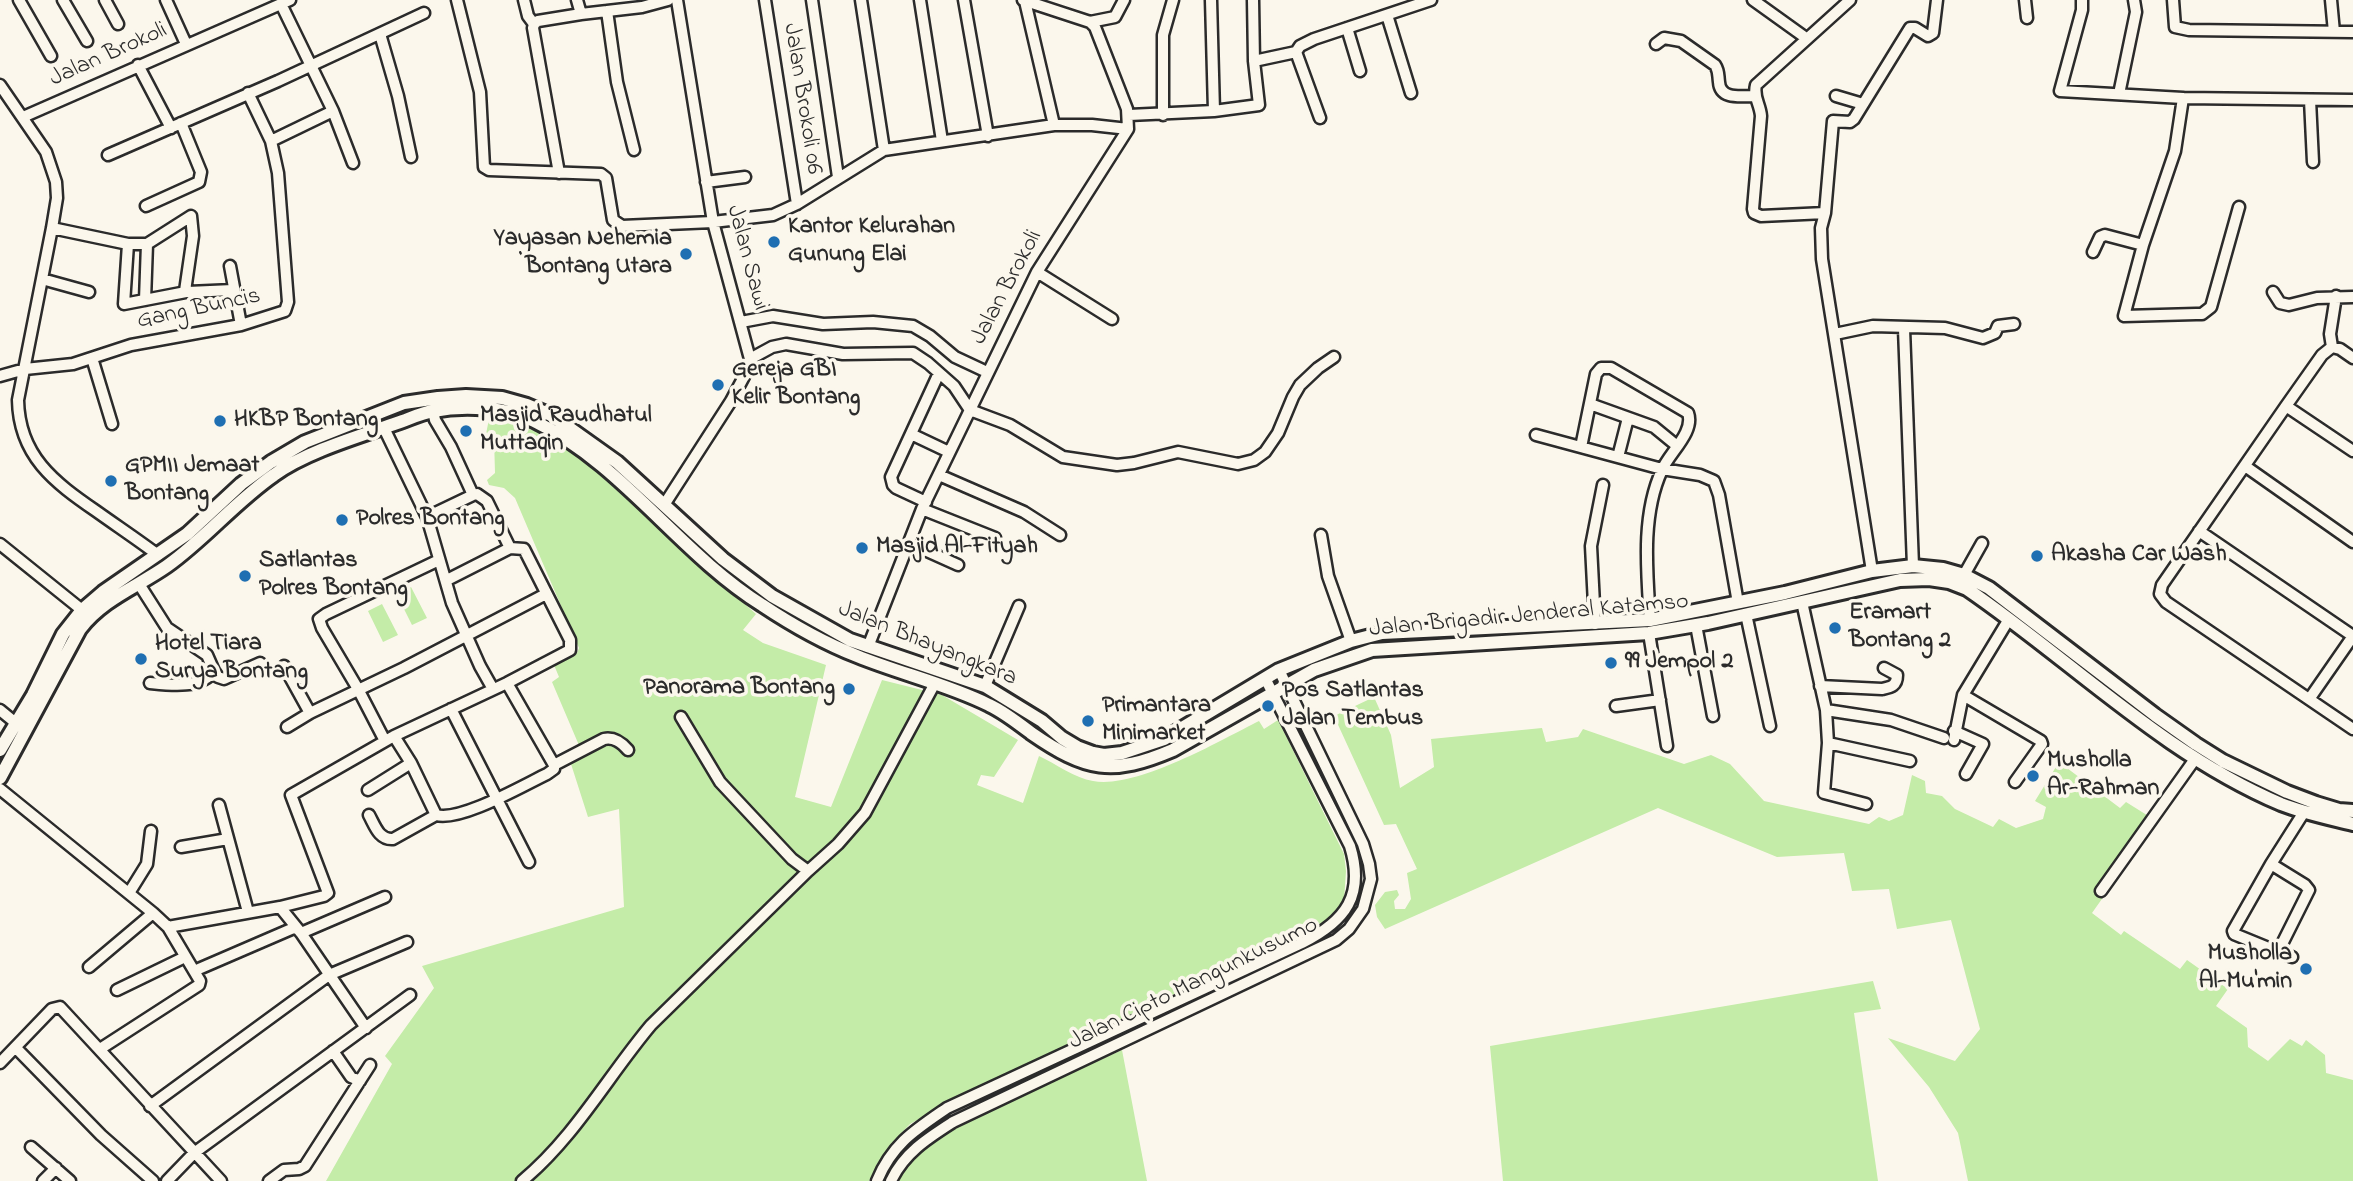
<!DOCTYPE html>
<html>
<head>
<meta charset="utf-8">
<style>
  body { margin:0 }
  canvas { display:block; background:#fbf7ec }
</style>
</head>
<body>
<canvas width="2353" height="1181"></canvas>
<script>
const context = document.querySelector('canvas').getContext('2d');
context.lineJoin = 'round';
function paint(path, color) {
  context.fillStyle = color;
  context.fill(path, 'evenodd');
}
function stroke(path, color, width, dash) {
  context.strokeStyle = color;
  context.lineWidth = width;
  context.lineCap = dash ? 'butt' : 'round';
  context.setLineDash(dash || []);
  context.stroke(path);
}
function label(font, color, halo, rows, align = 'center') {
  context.font = font + ' "Indie Flower",sans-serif';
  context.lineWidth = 7;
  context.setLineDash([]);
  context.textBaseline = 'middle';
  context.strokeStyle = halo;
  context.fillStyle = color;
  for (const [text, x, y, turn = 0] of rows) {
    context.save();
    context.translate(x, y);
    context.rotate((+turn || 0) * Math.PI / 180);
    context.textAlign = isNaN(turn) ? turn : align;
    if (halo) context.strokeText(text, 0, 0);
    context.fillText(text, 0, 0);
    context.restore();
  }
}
paint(new Path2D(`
  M489 419 518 425 549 436 593 469 756 614 743 630 763 643 826 665 795 797 831 807 882 680 942 695 1018 740 994 777 981 775 977 785 1023 803 1039 756C1056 764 1075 778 1093 781 1137 789 1219 741 1259 721L1264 729 1278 720 1344 854 1346 871 1344 901 1333 922 1269 949 962 1095 910 1124 889 1146 869 1181H326L392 1064 385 1056 434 988 422 966 624 907 619 809 588 817 571 764 580 757 578 743 552 682 559 677 554 665 577 653 579 648 515 498 504 488 489 485 487 480 495 473 494 438 486 434Z
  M411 587 427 618 412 625 397 595Z
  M382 604 398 635 383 642 368 611Z
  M1374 697 1391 735 1400 788 1434 767 1431 739 1542 728 1546 742 1578 737 1583 729 1684 764 1711 755 1730 764 1764 801 1869 824 1879 817 1889 821 1903 815 1912 775 1925 781 1926 793 1942 796 1955 809 1993 827 1999 819 2016 828 2043 819 2046 807 2035 801 2059 762 2120 808 2126 802 2150 817 2097 891 2104 896 2092 913 2121 935 2124 931 2180 969 2187 960 2228 989 2216 1006 2247 1028 2248 1047 2268 1061 2290 1039 2302 1046 2306 1040 2325 1055 2326 1073 2353 1080V1181H1968L1958 1133 1929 1087 1888 1038 1955 1061 1980 1029 1951 920 1897 929 1889 889 1852 891 1844 853 1777 857 1658 808 1385 929 1377 917 1375 905 1385 892 1397 890 1399 895 1394 901 1395 909H1405L1411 899 1407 873 1417 869 1396 824 1384 825 1334 716Z
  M1873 981 1881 1009 1854 1013 1878 1181H1503L1490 1046Z
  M1122 1050 1147 1181H898L910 1159 928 1141 955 1125Z`), '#c4eca8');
const minor = new Path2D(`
  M19 0 51 56
  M63 0 87 41
  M105 0 118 24
  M166 0 186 44
  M457 0 480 92 484 167 489 170 601 174 606 178 613 220 622 226 713 222 773 215 797 204 884 150 1054 125H1092L1128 129
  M524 0 528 16 534 24
  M577 0 581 14 642 7 668 0
  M765 0 797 204
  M812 0 838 177
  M861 0 884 150
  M920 0 942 141
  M964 0 988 136
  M1211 0 1214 111
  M1753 0 1806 38
  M1850 0 1756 85C1753 97 1760 104 1761 116L1753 209 1754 213 1761 216 1825 213 1821 228 1822 259 1872 571
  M2025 0 2027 18
  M2082 0V10L2060 91 2183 98 2353 100
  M2173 0 2175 27 2189 30 2353 32
  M2331 0 2334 32
  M1025 1 1054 125
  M281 4 333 111 353 163
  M607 11 617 82 634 150
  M1387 15 1411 93
  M1090 22 1115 17 1124 0
  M1347 28 1360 71
  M380 34 398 96 411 157
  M1656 44 1664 38 1681 41 1715 65C1719 71 1718 75 1719 82 1720 100 1741 96 1754 96
  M1296 52 1320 118
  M1254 61 1296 52 1300 46 1314 39 1431 0
  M138 65 171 128
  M0 85 46 152 56 182 57 198 52 228 18 400C19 456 54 482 96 511 117 526 138 540 158 555
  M2119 94 2136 12 2134 0
  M1836 96 1863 104
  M2183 98 2175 151 2143 245 2124 316 2196 314H2202L2211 307 2239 207
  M2310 100 2313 162
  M1129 115 1214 111 1259 105 1254 61 1253 0
  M1163 115V35L1173 0
  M23 117 290 0
  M271 141 333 111
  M108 155 278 81 424 13
  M559 173 533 28 534 24 538 21 581 14
  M706 182 745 177
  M146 206 199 182 201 172 181 123
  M1825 213 1833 121 1850 122 1854 119 1910 28H1915L1928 36 1933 33 1937 0
  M52 228 128 244H147L191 216 193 236 185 291 188 292 233 290
  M128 244 124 304 186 292
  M2093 252 2100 237 2105 235 2143 245
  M230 266 241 325
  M1037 272 1112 319
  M42 279 89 292
  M2273 292 2280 303 2289 305 2317 298 2353 297
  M145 300 147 244
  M741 322 773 316 823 324 873 322 913 326 930 336 955 357 987 372
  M1904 329 1913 566
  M1835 334 1873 326 1945 328 1983 338 1995 333 1998 326 2014 324
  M2332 347 2322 355 2286 406 2162 585 2160 594 2166 602 2353 729
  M2332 347 2330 334 2336 296
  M2332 347 2340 349 2353 358
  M92 358 112 424
  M750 359 772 347 786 344 843 354 913 353 928 363 954 386 970 410 1010 425 1063 457 1117 465 1134 463 1178 452 1238 464 1254 460 1265 452 1278 433 1293 397 1300 385 1318 368 1334 357
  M0 376 25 369 73 364 131 345 241 325 285 311 288 302 278 173 271 141 248 93
  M1590 404 1654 427 1676 445
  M2286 406 2353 451
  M433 411 435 420 451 447 473 495 477 494 487 501 510 548
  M384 428 427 517 452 603 480 666 493 689
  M911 434 949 452
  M1536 435 1662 469 1700 475 1714 481 1719 495 1738 603
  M1581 447 1596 374 1601 368H1611L1688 413C1695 432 1669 453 1662 470 1641 515 1647 572 1650 620
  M1618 457 1628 418
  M2245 466 2353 542
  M939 475 1024 512 1060 535
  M926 502 896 488 893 485 891 477 939 373
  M664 505 731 401 748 369 750 359 713 222 677 0
  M922 509 995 538
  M427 517 473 495
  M2199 531 2353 636
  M1321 535 1328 576 1351 641
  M909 543 958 565
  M0 544 82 610
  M1964 575 1982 543
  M139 584 167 628 207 655 214 671C201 689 170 685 150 683
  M1802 602 1826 710 1828 743 1824 793 1866 804
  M1746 614 1770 726
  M2009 619 1963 695 2041 741 2042 744 2015 782
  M1595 624 1591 546 1603 485
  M1696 625 1713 716
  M1649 633 1667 746
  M868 647 922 509 1037 272 1128 129 1127 109 1095 27 1090 22 1023 0
  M284 666 310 713
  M214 671 218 677 224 679 260 663
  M985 686 1019 606
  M1820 686 1882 689C1891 687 1897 686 1897 675L1884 668
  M2310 698 2353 636
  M1616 706 1660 700
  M451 709 529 862
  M0 710 17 724
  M1826 710 1891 720 1944 738
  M681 717 720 782 792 859 808 871
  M287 727 310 713 404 668 546 594
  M1954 731 1983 744 1966 774
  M394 736 411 763 436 815C460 822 522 786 547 774L554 769V765L507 683
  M1954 740 1963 695
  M385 741 358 689 322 628 319 619 326 614 439 560
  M1828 743 1910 761
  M554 765 604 739C614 737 621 742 628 750
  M0 789 153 913 168 927 200 981 199 985 100 1049
  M368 790 411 763
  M219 805 248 912
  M369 815C375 826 379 840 393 839L436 815
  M181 847 228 839
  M2271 864 2233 931 2234 934 2278 952
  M2101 891 2195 759
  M129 893 147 864 151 831
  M280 907 324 896 328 893 291 795 394 736 507 683 570 650V640L524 549 510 548 447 580
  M168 927 280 907 301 933 366 1028
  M301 933 385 897
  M2292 957 2278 952 2309 890 2305 885 2271 864 2304 812
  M89 967 153 913
  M194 971 296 927
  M117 990 185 957
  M16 1048 101 1135 153 1181
  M333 1051 351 1077 360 1081
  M0 1063 52 1009 60 1007 221 1181
  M150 1106 329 975 407 942
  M31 1147 70 1181
  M43 1181 56 1168
  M167 1181 194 1153 410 995
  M269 1181 284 1170 299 1169 305 1166 370 1065
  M522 1181C575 1137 608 1076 651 1025L808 871 838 844 865 813 935 683
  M877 1181C892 1144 915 1130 947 1108L1302 943C1346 921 1365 895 1350 846L1266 680
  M891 1181C904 1153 928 1138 953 1122L1336 940 1349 929 1363 909 1371 879 1369 864 1363 844 1279 670`);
const major = new Path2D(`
  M0 750 33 695 63 634 82 610 103 592 187 534 241 484 271 462 305 442 404 403 438 398 466 396 502 398 527 405 551 415 617 462 723 559 772 596 850 640 985 686 1042 721 1062 738 1077 747 1093 753 1104 755 1122 753 1164 739 1279 670 1351 641 1382 633 1650 620 1785 593 1872 571 1913 566 1943 569 1964 575 1989 588 2155 715 2196 744 2223 761 2287 792 2316 803 2339 810 2353 811
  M0 778 80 629C103 599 137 587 167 566 205 539 235 502 274 475 305 452 360 436 397 423 409 419 421 413 433 411 464 405 506 407 534 421 623 464 679 553 762 605 792 625 824 643 857 656 901 674 947 684 989 705 1004 712 1018 723 1031 733 1086 771 1112 776 1173 750L1314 670 1372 650 1649 633 1708 623 1900 580 1929 579 1949 582 1967 589C2071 660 2163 754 2281 804 2304 813 2329 818 2353 824`);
stroke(minor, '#2b2b2b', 15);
stroke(major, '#2b2b2b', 18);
stroke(minor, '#fbf7ec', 10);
stroke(major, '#fbf7ec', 12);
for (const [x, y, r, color] of [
  [774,242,7,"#1f6fb2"],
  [686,254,7,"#1f6fb2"],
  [718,385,7,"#1f6fb2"],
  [220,421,7,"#1f6fb2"],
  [466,431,7,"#1f6fb2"],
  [111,481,7,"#1f6fb2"],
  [342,520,7,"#1f6fb2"],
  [862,548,7,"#1f6fb2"],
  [2037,556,7,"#1f6fb2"],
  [245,576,7,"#1f6fb2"],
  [1835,628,7,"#1f6fb2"],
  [141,659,7,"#1f6fb2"],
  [1611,663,7,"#1f6fb2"],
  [849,689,7,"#1f6fb2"],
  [1268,706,7,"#1f6fb2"],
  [1088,721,7,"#1f6fb2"],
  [2033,776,7,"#1f6fb2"],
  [2306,969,7,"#1f6fb2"]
]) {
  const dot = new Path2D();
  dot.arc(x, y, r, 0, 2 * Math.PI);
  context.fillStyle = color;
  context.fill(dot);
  stroke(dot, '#fbf7ec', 2.5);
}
label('24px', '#2b2b2b', '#fbf7ec', [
  ["Jalan Brokoli",109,56,-24],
  ["Jalan Brokoli 06",801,99,81],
  ["Jalan Sawi",746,258,75],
  ["Jalan Brokoli",1008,288,-62],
  ["Gang Buncis",199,310,-12],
  ["Jalan Brigadir Jenderal Katamso",1529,617,-5],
  ["Jalan Bhayangkara",927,645,22],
  ["Jalan Cipto Mangunkusumo",1194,985,-26]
]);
label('bold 24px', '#2b2b2b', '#fbf7ec', [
  ["Kantor Kelurahan",788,228],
  ["Gunung Elai",788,256],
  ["Yayasan Nehemia",672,240,"right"],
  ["Bontang Utara",672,268,"right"],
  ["Gereja GBI",732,371],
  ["Kelir Bontang",732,399],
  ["Masjid Raudhatul",480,417],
  ["Muttaqin",480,445],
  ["HKBP Bontang",234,421],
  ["GPMII Jemaat",125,467],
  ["Bontang",125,495],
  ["Polres Bontang",356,520],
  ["Masjid Al-Fityah",876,548],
  ["Akasha Car Wash",2051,556],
  ["Satlantas",259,562],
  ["Polres Bontang",259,590],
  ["Eramart",1849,614],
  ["Bontang 2",1849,642],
  ["Hotel Tiara",155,645],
  ["Surya Bontang",155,673],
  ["99 Jempol 2",1625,663],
  ["Panorama Bontang",835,689,"right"],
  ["Pos Satlantas",1282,692],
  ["Jalan Tembus",1282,720],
  ["Primantara",1102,707],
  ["Minimarket",1102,735],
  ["Musholla",2047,762],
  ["Ar-Rahman",2047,790],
  ["Musholla",2292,955,"right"],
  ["Al-Mu'min",2292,983,"right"]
], 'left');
</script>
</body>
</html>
